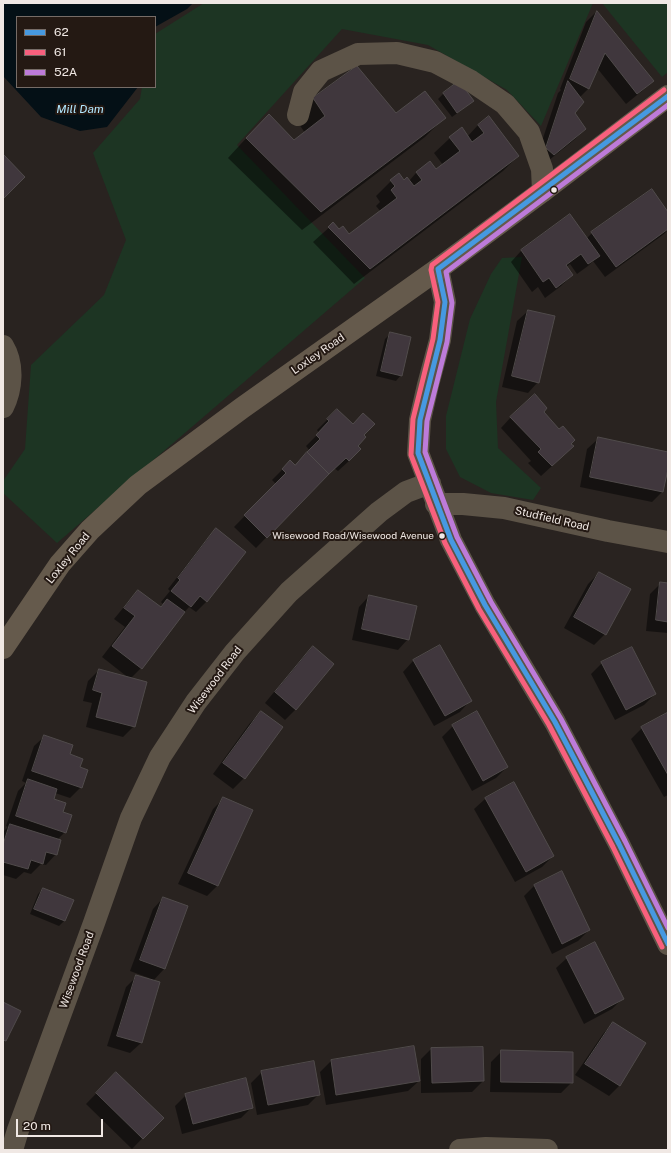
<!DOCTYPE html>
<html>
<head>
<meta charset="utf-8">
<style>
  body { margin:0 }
  #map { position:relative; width:671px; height:1153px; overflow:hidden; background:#292320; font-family:"Public Sans",sans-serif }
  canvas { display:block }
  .frame { position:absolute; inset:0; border:4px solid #f0e8e4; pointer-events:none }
  .legend { position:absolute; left:16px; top:16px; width:140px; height:72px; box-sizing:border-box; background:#241913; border:1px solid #766c67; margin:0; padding:5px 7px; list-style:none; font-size:12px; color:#f0e8e4 }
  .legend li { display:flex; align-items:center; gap:8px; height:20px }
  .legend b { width:20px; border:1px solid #766c67 }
  .scale { position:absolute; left:16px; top:1119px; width:87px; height:18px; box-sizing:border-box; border:2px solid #f0e8e4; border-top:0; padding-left:5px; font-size:12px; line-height:14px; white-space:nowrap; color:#f0e8e4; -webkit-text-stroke:3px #241913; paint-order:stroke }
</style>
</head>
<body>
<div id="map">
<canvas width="671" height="1153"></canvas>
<div class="frame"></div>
<ul class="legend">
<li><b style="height:5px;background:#4699e1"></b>62</li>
<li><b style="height:5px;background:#f8607d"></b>61</li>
<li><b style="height:5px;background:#bd7bd9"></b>52A</li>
</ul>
<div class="scale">20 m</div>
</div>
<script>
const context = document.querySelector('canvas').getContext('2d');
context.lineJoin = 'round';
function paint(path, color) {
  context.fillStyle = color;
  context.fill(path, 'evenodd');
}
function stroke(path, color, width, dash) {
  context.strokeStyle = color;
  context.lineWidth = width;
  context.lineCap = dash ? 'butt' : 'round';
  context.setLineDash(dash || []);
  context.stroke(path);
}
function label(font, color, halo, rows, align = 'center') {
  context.font = font + ' "Public Sans",sans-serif';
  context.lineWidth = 4;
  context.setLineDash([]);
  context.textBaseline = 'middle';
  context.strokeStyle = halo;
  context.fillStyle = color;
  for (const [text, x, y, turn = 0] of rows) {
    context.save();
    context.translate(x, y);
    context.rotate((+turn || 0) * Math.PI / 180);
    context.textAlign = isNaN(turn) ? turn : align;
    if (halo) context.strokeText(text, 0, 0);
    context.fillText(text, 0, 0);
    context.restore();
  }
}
paint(new Path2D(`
  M204 3H593L541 126 507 90 428 45 342 29 237 145 365 278 57 543 3 493V481L25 449 31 365 104 295 126 240 93 153 140 99 142 87H155V34Z
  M602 3H668V72L662 77Z
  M522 257 496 402 498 448 541 488 533 500 491 493 460 477 446 449V416L470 319 491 274 502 258Z`), '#1d3523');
paint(new Path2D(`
  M3 3H193L187 9 155 27V17H17V87H138L107 127 80 131 41 117 3 76Z`), '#041016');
paint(new Path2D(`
  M596 12 653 81 642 91 626 104 597 68 589 88 579 98 573 113 585 129 574 140 543 165 536 159 558 93 561 90 560 89 586 22Z
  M444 93 472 101 467 106 452 117 438 99Z
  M314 99 396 114 444 118 425 137 302 230 228 158 250 134 294 141 305 133 295 118Z
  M489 117 518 156 503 171 354 284 313 242 333 224 338 231 349 236 381 212 376 206 380 202 376 196 391 181 404 182 409 181 416 173 430 162 436 170 443 165 434 153 450 138 461 129 467 137 478 125Z
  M651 190 668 214V230L664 234 605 277 593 261 588 266 577 274 570 264 566 267 572 275 561 286 545 298 538 287 532 292 511 262 521 251 570 216 586 239 592 233Z
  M528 311 538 382 528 393 502 387 517 321Z
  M390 334 401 375 396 381 376 376 385 339Z
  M337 410 362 435 349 461 338 471 334 468 256 548 234 527 276 484 272 480 280 472 290 461 295 466 310 451 306 446 319 433 317 430Z
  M543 412 562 457 541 476 528 463 531 461 501 428 511 417Z
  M598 439 668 453V464L663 491 652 502 580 487 587 449Z
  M216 530 207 601 196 612 189 607 182 615 141 668 130 679 134 726 123 737 86 727 92 703 83 701 88 681 99 670 130 679 102 657 125 627 114 619 128 602 138 591 159 608 163 604 161 602 170 591 168 589 206 540Z
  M599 573 605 634 594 645 564 628 588 584Z
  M660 584H668V633L646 631 650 594Z
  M369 596 408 639 398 650 352 640 359 607Z
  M439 646 470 701 460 712 434 726 403 672 413 661Z
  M313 647 296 709 285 720 265 703 302 658Z
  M602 663 655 694 644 705 615 720 591 674Z
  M261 712 244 778 233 789 213 774 250 723Z
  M477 712 507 767 496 778 472 791 442 737 453 726Z
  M668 718V795L664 797 631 739 642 728Z
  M45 736 68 755 79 768 81 787 70 798 55 793 52 800 65 832 58 839 56 854 46 865 41 864 31 874 24 872 16 879 3 875V832L8 827 6 826 18 791 26 783 22 781 34 746Z
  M513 783 553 856 542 867 515 882 474 809 485 799Z
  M224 798 252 811 217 886 207 896 178 884 213 809Z
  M535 885 589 930 578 941 552 954 524 896Z
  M43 889 73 901 64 921 59 926 30 914 38 894Z
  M163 898 187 907 164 969 153 981 159 983 141 1043 130 1053 107 1046 126 987 137 976 149 980V978L130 971 153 909Z
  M567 958 623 998 612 1009 584 1024 556 968Z
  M613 1023 645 1043 619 1086 609 1096 575 1075 603 1034Z
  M413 1047 419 1081 408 1091 326 1105 320 1072 331 1061Z
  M482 1048 483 1081 472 1092 421 1093V1059L431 1049Z
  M502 1051 572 1082 561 1093 490 1092 491 1062Z
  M262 1072 319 1094 308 1105 257 1115 251 1083Z
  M116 1073 162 1118 132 1149 86 1104Z
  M186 1095 252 1107 241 1118 182 1134 175 1106Z`), '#0007');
const building = new Path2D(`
  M597 11 654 81 637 94 605 53 589 89 570 79Z
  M357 66 396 113 425 91 446 118 321 212 246 138 269 114 294 140 325 116 313 98Z
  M459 81 474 101 457 113 443 93Z
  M568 81 584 102 575 113 586 129 554 155 546 148Z
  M489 116 519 156 370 269 328 227 333 222 339 229 343 226 349 234 397 198 391 190 395 186 390 180 399 173 404 180 407 177 414 186 422 180 416 172 430 161 436 169 460 151 449 137 462 127 472 142 484 133 478 125Z
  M3 154 25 177 3 199Z
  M652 189 668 212V229L616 267 591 232Z
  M570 214 600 256 588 264 581 254 566 265 573 275 556 288 549 278 543 282 521 250Z
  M528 310 555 316 539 383 512 376Z
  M390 332 411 337 402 376 381 371Z
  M535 394 547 408 544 412 559 429 563 426 575 440 571 444 574 446 552 466 538 452 541 449 510 417Z
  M337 409 353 424 363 413 375 424 364 435 366 437 358 446 361 449 349 461 346 458 329 474 307 452 320 439 316 435 329 421 327 419Z
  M598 437 668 452V469L663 492 590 477Z
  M307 452 329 474 267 538 244 515 286 473 282 469 290 460 295 465Z
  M216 528 246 552 207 602 200 596 191 607 171 591 180 580 178 578Z
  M599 572 631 589 606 635 574 617Z
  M660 582 668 583V622L656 620Z
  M138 590 161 607 167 599 185 612 142 669 112 646 135 616 124 608Z
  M369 595 417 606 409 640 362 629Z
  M440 645 472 701 445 716 413 660Z
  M313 646 334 664 296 710 275 692Z
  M632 647 656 694 626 710 601 662Z
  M99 669 147 682 135 727 96 717 102 693 93 690Z
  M261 711 283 727 245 779 223 763Z
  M477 711 508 767 483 781 452 725Z
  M667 713 668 716V775L641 727Z
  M44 735 73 745 70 754 83 759 80 767 88 770 82 788 32 771Z
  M28 779 57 789 54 799 66 803 63 812 72 815 66 833 16 816Z
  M514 782 554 856 526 872 485 798Z
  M223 797 253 810 218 886 188 873Z
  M10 824 61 840 57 855 46 852 43 864 31 860 28 869 3 862V845Z
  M562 871 590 930 562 944 534 885Z
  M43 888 74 900 65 921 34 909Z
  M163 897 188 906 165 969 140 960Z
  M595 942 624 999 595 1014 566 957Z
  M136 975 160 982 142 1043 117 1036Z
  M3 1002 21 1011 6 1041 3 1040Z
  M613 1022 646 1043 620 1086 585 1064Z
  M414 1046 420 1081 336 1095 331 1060Z
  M483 1047 484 1081 432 1083 431 1048Z
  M501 1050 573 1052V1083L501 1082Z
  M314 1061 320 1095 268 1105 261 1071Z
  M116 1072 164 1118 143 1139 96 1093Z
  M246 1078 253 1108 193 1124 185 1094Z`);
paint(building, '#40373d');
stroke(building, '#504b4b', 1);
stroke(new Path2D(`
  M298 115 304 92 321 71 358 54 397 53 435 62 471 81 505 104 529 132 542 169 543 191
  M438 269 445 302 440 340 428 385 420 420 418 453 451 540 485 605 555 722 619 844 668 944
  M3 346C14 364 12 389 3 407
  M436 504H463L504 508 608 531 668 542
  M12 1150 18 1130 94 923 131 818 160 757 196 702 235 652 289 592 379 512 406 492 430 483
  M460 1150 486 1148 547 1150`), '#5c5347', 22);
stroke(new Path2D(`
  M3 648 60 564 90 530 138 485 242 408 438 269 543 191 668 96`), '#655a4c', 22);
stroke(new Path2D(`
  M668 96 438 269 445 302 440 340 420 420 418 453 451 540 485 605 555 722 619 844 668 944`), '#4699e1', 5);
stroke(new Path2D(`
  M662 947 613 847 549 725 479 609 445 543 411 455 413 419 433 339 438 302 431 270 432 265 664 90`), '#f8607d', 5);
stroke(new Path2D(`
  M668 105 446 272 452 303 447 342 427 421 425 452 457 537 491 602 561 719 625 841 668 928`), '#bd7bd9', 5);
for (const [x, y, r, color] of [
  [554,190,3.5,"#f0e8e4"],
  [442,536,3.5,"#f0e8e4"]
]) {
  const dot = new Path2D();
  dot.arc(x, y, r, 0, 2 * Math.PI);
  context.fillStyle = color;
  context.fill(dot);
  stroke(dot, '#241913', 1.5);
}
label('10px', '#f0e8e4', '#241913', [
  ["Wisewood Road/Wisewood Avenue",434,536]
], 'right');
label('11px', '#f0e8e4', '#241913', [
  ["Loxley Road",318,354,-35],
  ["Studfield Road",552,519,13],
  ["Loxley Road",68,558,-51],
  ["Wisewood Road",215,680,-53],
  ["Wisewood Road",77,970,-70]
]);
label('italic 12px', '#b1e7ff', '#241913', [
  ["Mill Dam",80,109]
]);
</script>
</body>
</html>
